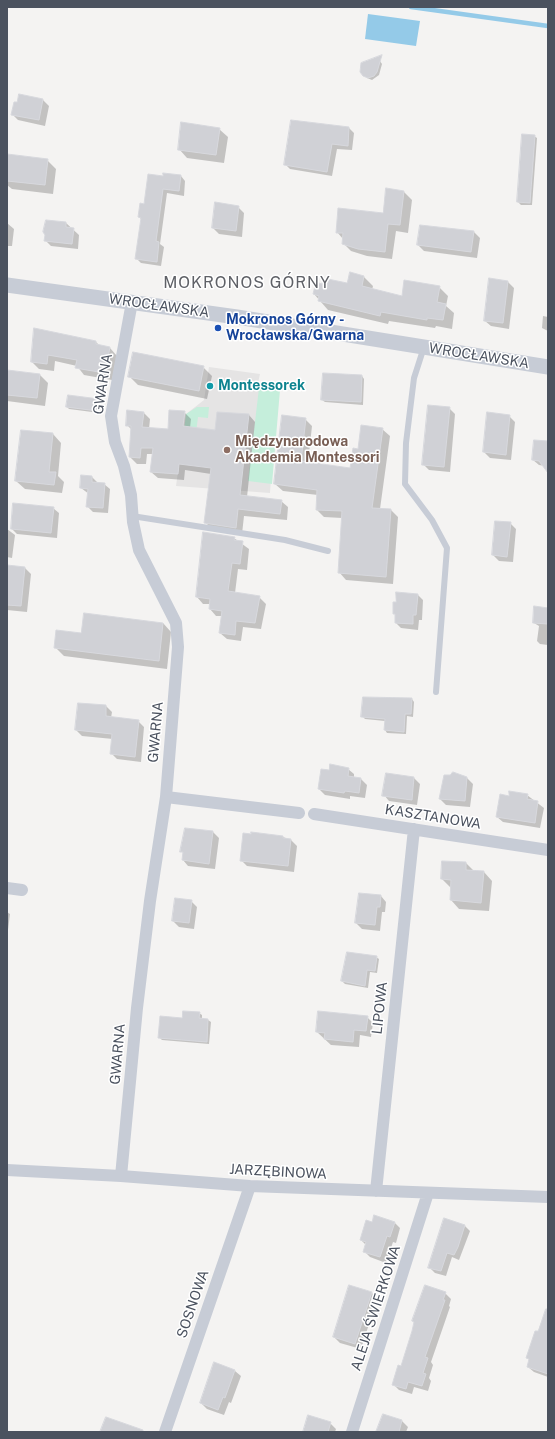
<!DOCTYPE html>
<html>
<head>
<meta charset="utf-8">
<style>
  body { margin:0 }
  #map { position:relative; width:555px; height:1439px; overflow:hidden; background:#f4f3f2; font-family:"Public Sans",sans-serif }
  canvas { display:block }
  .frame { position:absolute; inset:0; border:8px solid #4b525f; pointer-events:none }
</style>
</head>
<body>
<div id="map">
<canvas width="555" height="1439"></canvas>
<div class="frame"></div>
</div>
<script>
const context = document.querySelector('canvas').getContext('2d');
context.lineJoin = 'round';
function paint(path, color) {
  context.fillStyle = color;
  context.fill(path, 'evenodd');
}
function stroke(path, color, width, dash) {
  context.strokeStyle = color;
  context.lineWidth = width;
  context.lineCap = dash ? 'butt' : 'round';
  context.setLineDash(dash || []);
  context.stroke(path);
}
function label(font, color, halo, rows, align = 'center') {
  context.font = font + ' "Public Sans",sans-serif';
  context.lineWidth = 3;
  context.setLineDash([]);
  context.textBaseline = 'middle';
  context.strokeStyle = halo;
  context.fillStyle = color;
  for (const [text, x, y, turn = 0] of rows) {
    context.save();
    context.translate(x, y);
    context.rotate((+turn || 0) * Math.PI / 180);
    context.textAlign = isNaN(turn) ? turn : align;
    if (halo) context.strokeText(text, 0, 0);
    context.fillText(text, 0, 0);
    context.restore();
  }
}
paint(new Path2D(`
  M209 367 260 374 257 387 277 392 270 493 176 486 186 414 204 400Z`), '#e5e4e4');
paint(new Path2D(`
  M259 388 280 390 272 484 248 481Z
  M197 407H209L208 418 198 417 192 465 180 464 186 414Z`), '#c5eedb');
paint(new Path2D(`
  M368 14 420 21 416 46 365 39Z`), '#94cae8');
paint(new Path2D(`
  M380 61 382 64 379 75 372 80 367 78 361 67 364 62Z
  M43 100 49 106 45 126 18 120 12 114Z
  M349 128 354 133 352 150 337 149 332 176 290 169 285 164Z
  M219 129 228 137 224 163 187 158 179 149Z
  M534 136 537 138 532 205H521L518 202Z
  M7 155 47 160 56 169 53 194 12 189 7 185Z
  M164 174 181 176 185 181 184 196 167 193 160 244 164 247 161 266 141 263 136 258 142 220 139 217 145 205Z
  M387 190 404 192 412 200 408 233 396 231 392 259 367 256 351 251 343 243V239L337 232 384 214Z
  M238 207 244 213 242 237 219 234 213 228Z
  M7 223 14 229 12 246H7Z
  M66 223 79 235 78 249 51 246 45 240Z
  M474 232 480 238 477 258 424 251 418 245Z
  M364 277 373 286 372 290 402 297 439 287 448 296 446 306 454 313 452 329 436 326 435 328 389 321 388 324 328 310 314 294 323 285 348 284Z
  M508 282 514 288 509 329 491 326 485 321Z
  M543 316 548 317V331L542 328Z
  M35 329 96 342 100 346 110 348 117 356 112 380 84 375 77 366 55 361 54 371 39 369 32 362Z
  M203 367 212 376 207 399 138 385 129 376Z
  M7 371 40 375 48 383 45 406 7 401Z
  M362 376 364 379 363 405 325 402 322 400Z
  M99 400 102 402 100 413 69 409 67 407Z
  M449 408 455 414 450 472 429 470 423 464Z
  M143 412 150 419 149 429 169 430 184 412 191 419 190 428 215 431 249 415 255 422 247 497 281 501 288 507 287 520 244 516 242 534 212 529 205 522 211 474 185 470 184 480 158 478 151 472 153 454H147L146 464H137L130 457 132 430 127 425Z
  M509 416 515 422 511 460 490 458 484 452Z
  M305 419 312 426 308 463 351 469 359 450 382 429 390 436 380 509 391 510 398 517 393 584 346 580 339 572 342 518 324 517 317 510 318 495 283 491 275 484Z
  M22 431 53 434 61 443 58 476 64 482 62 493 25 489 16 481Z
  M548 442V469L545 466 539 465 533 460Z
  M82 476 92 477 98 483 104 484 110 489 108 513 93 512 87 506 89 494 81 488Z
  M53 508 59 513 57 538 17 534 12 529Z
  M510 523 516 529 513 562 499 561 493 555Z
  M7 529 15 535 12 558 7 557Z
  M234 538 249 549 247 570 238 569 235 593 259 597 266 604 261 629 243 627 241 641 227 639 220 633 222 616H216L210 609V604H203L197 597Z
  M7 566 25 568 31 574 27 612 7 610Z
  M417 594 423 600 422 620H419L418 630 401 628 396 623V616L394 613 397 603Z
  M548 609V645L540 644 537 641 539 626 534 623Z
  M163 623 171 632 167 669 64 656 55 647 82 634Z
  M412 699 414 702 413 717 407 716 406 734 387 733 385 730V721L365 719 363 717Z
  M79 704 106 706 112 712 111 718 138 721 144 727 141 762 117 759 111 753 113 739 82 736 76 730Z
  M348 769 354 774V778L361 779 367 785 365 798 350 796V799L325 795 319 789 330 772Z
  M454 773 467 778 473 784 470 807 446 805 440 799 450 776Z
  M386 774 414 778 420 784 417 805 389 801 384 795Z
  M527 795 544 808 540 828 503 822 497 817 510 797Z
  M213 832 219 838 215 869 188 866 183 860V853L182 851Z
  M252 835 283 837 291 840 297 846 294 872 247 866 241 860Z
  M466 863 475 872H484L492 881 489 911 459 909 451 900V888L442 879Z
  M381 896 386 902 385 912H382L380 931 362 929 356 923Z
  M191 901 197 907 194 929 179 927 173 921Z
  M7 912 10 914 7 938Z
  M376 957 379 959 377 973 370 972 368 988 345 984 342 981Z
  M199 1013 202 1015V1019L208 1020 211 1022 209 1044 162 1040 159 1037 183 1019Z
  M367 1017 373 1023 371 1037 360 1035 359 1047 331 1045 317 1032Z
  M394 1222 400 1228 396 1243 393 1242 386 1263 370 1257 364 1251 366 1245 361 1240 373 1223Z
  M465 1226 470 1231 459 1260 452 1257 446 1276 435 1273 429 1267Z
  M372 1293 377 1299 361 1349 340 1343 334 1337Z
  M445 1293 451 1299 449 1306 450 1307 431 1362 433 1365 429 1378 431 1381 428 1391 414 1387 412 1394 399 1390 393 1384 402 1367 415 1323 413 1321Z
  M548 1320V1377L534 1372 528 1367 530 1360 527 1358 539 1333Z
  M215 1363 235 1371 241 1376 231 1403 229 1402 224 1415 207 1409 201 1403Z
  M384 1415 402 1421 408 1427 406 1432H376Z
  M330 1423 336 1429 335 1432H304Z`), '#0003');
stroke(new Path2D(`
  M411 7 548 26`), '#94cae8', 4.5);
const building = new Path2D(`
  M382 55 377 72 374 76 368 78 363 76 360 72 361 63Z
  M19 94 43 99 39 120 11 115 14 102H17Z
  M291 120 349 127 348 146 332 144 327 172 284 165Z
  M181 122 220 128 216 155 178 150Z
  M522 134 535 135 530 203 517 202Z
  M7 154 48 159 45 185 7 181Z
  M163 173 181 175 179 191 163 189 156 241 159 242 157 262 135 259 141 218 138 217 140 203 144 204 148 174 163 176Z
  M386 188 404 191 400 225 388 224 385 252 358 249 342 244 343 233H336L338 208 383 213Z
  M215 202 239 206 236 231 212 228Z
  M46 220 66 222V227L74 228 72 244 44 241 45 235 43 232Z
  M420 225 474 231 471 252 417 245Z
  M350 272 364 276 362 286 402 296 404 280 440 286 437 302 446 304 443 320 427 318V320L381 312 380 316 318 301 319 296 313 294 316 282 322 284 323 278 347 283Z
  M489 278 508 281 503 323 484 321Z
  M34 328 96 341V344L110 347 105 373 75 368 77 360 48 355 47 364 31 362Z
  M133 352 204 366 199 391 128 377Z
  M7 370 40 374 37 398 7 395Z
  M323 373 362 375 361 402 321 400Z
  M68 395 99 399 98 411 66 407Z
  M428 405 450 407 444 467 422 465Z
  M127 410 144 412 142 427 168 429 169 410 185 411 183 426 215 430 217 412 249 414 240 495 282 500 280 514 238 509 236 528 204 523 211 468 179 464 178 474 150 472 153 448H141L140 458 129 457 131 426H126Z
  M487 412 510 415 506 455 483 452Z
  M282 415 306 418 301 461 350 468 353 448 358 449 361 425 383 428 372 508 391 509 386 577 338 573 342 511 316 510 317 490 274 484Z
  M21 430 53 433 49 472H56L54 485 15 481Z
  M534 440 548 441V473L539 461 532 460Z
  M81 475 92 476V482L105 483 103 508 86 507 88 489 80 488Z
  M13 503 54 507 51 533 11 529Z
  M495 521 511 522 507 557 492 555Z
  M203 532 235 537 234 540 243 541 240 564 232 563 228 591 260 596 255 623 236 621 235 635 219 633 222 611 209 609 210 599 196 597Z
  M7 565 25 567 21 606 7 605Z
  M396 592 418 594 416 615H413V624L395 623V614H393V602H396Z
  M534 606 548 608V624L533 623Z
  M84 613 163 623 159 661 54 648 56 630 81 633Z
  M363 697 412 698 411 714H405L404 732 384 730 385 719 361 717Z
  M78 703 106 705V716L139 720 135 757 110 754 112 734 75 730Z
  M330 764 349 768 348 776 361 778 359 793 345 791 344 793 318 789 321 769 329 770Z
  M453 772 467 777 465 801 439 799 444 775H450Z
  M386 773 414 777 412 800 382 796Z
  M509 791 528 794 527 799 538 801 535 823 496 817 500 794 509 796Z
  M185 828 213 831 209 864 182 860 183 852H180Z
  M251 832 283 836V838L291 839 288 866 240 861 243 833 251 834Z
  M442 861 466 862V870L484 871 481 903 450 900 451 880 441 879Z
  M359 893 381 895 380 907H377L375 925 355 923Z
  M175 898 192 900 189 923 172 921Z
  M347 952 377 956 375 971 367 970 365 986 341 981Z
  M183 1011 200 1012 199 1018 208 1019 207 1042 158 1038 160 1016 182 1018Z
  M318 1011 368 1016 366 1031 354 1030 353 1042 324 1039 325 1033 316 1032Z
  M374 1215 395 1222 390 1237 387 1236 380 1257 363 1252 366 1242 360 1240 366 1220 372 1222Z
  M444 1218 465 1225 458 1247 454 1255 447 1253 441 1271 428 1268Z
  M349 1285 372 1292 355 1344 333 1337Z
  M425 1285 446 1292 443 1300H445L425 1357 428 1358 423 1373 426 1374 422 1386 408 1382 406 1389 392 1385 398 1365 401 1366 412 1331 414 1322 412 1321Z
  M546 1309H548V1374L527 1367 529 1359 526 1358 535 1331H538Z
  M214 1362 235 1370 225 1398 223 1397 218 1410 200 1403Z
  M383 1414 402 1420 399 1432H376Z
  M308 1415 331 1422 328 1432H303Z
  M106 1417 143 1430V1432H100Z`);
paint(building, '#d0d1d6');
stroke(building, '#d7d8dd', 1);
stroke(new Path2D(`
  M424 347 414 378 406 443 405 484 432 520 447 548 436 692
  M132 516 285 540 328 551`), '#c7ccd6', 6);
stroke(new Path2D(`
  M166 797 299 813
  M314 814 548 850
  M7 888 22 890
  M7 1170 121 1176 250 1186 548 1197
  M121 1176 137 1008 150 901 166 797 178 647 176 623 139 550 133 522 131 495 124 466 115 442 111 416 132 302
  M376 1191 414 829
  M165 1432 250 1186
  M352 1432 428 1193`), '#c7ccd6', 12);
stroke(new Path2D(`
  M7 285 237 317 548 367`), '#c7ccd6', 15);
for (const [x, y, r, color] of [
  [218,328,4,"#1a4fb4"],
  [210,386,4,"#0f9aa8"],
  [227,450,4,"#8d6e63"]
]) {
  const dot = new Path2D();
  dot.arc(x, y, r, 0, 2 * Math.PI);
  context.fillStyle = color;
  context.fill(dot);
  stroke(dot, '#fff', 1.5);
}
label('14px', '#4b525f', '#fff', [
  ["WROCŁAWSKA",159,306,8],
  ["WROCŁAWSKA",479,356,9],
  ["GWARNA",103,384,-81],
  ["GWARNA",156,732,-85],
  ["KASZTANOWA",433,817,9],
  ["LIPOWA",380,1008,-84],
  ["GWARNA",118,1054,-85],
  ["JARZĘBINOWA",278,1172,3],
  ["SOSNOWA",193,1304,-71],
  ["ALEJA ŚWIERKOWA",376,1308,-72]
]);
label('bold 14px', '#164399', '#fff', [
  ["Mokronos Górny -",226,320],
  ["Wrocławska/Gwarna",226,336]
], 'left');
label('bold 14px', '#0d838f', '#fff', [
  ["Montessorek",218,386]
], 'left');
label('bold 14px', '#785e54', '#fff', [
  ["Międzynarodowa",235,442],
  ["Akademia Montessori",235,458]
], 'left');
context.letterSpacing = '1px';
label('16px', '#5f6167', '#fff', [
  ["MOKRONOS GÓRNY",247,283]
]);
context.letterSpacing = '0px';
</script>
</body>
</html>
